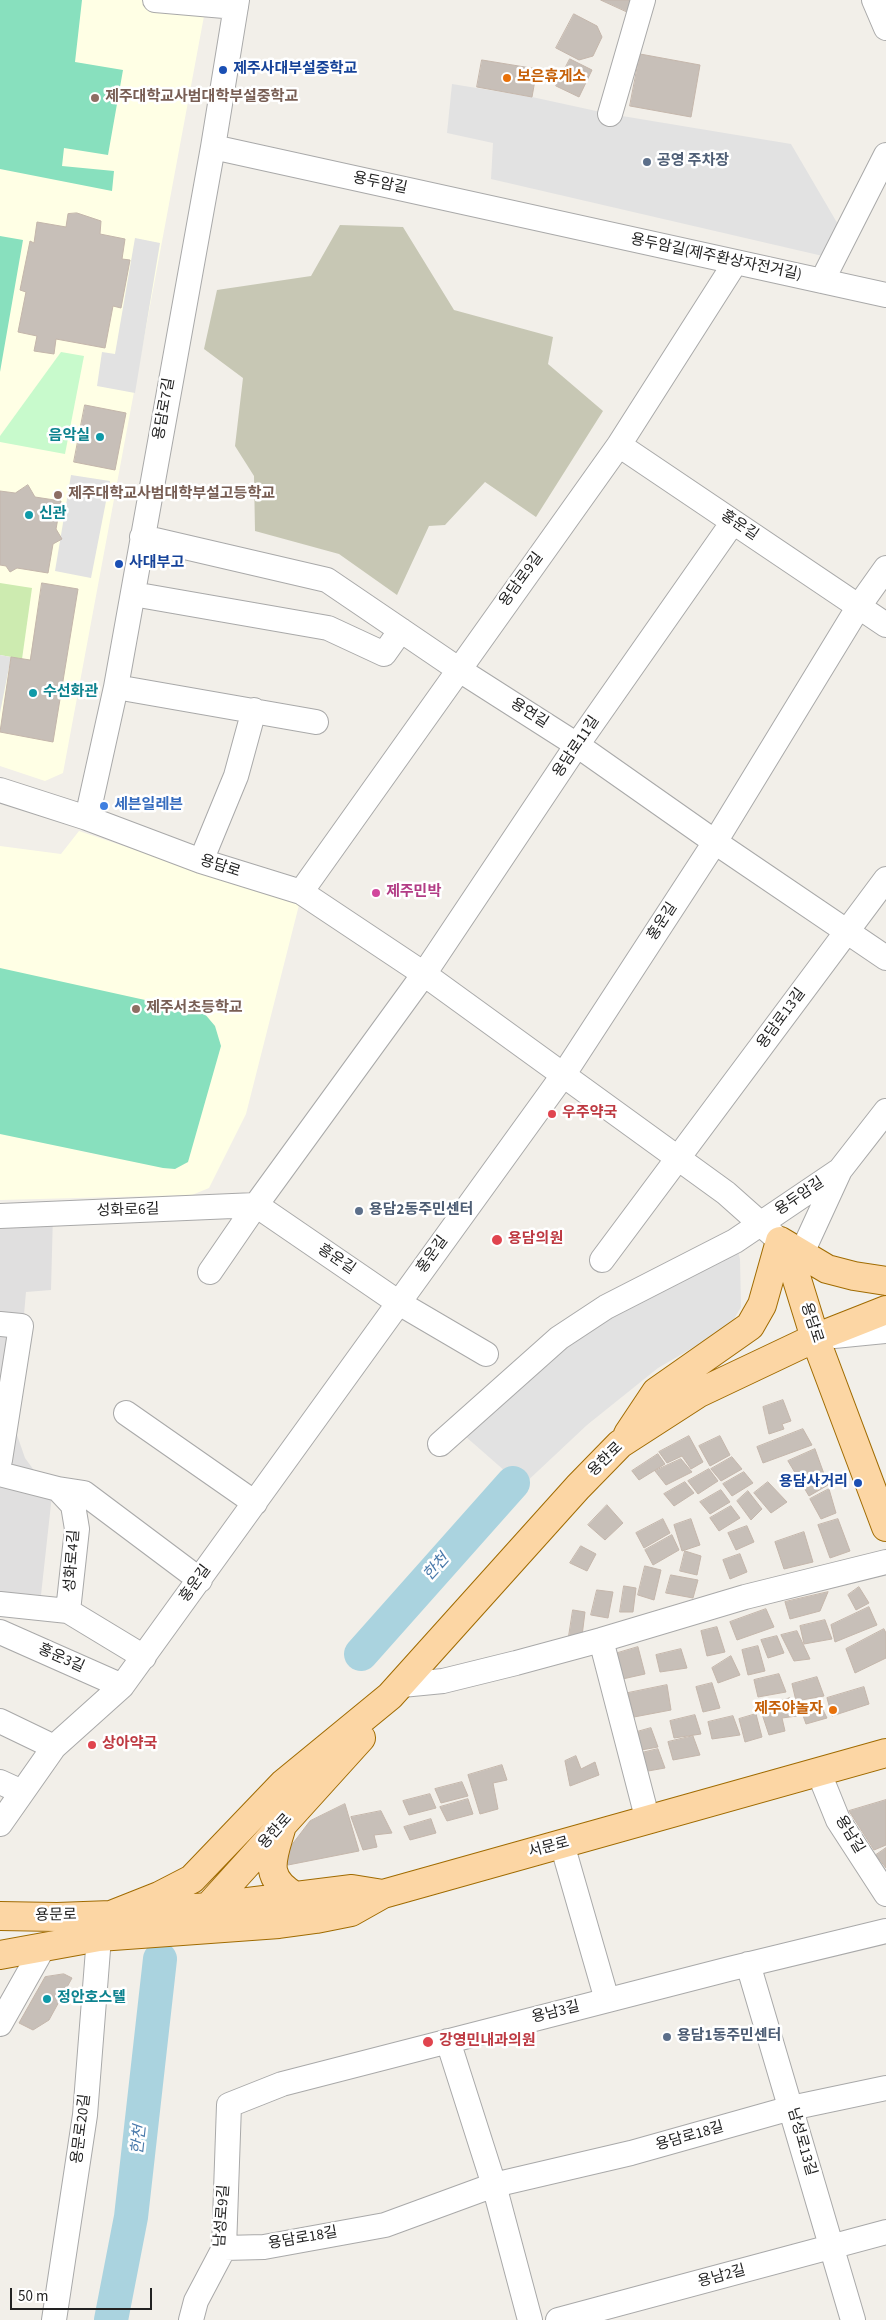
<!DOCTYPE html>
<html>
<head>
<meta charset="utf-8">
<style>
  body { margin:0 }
  #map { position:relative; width:886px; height:2320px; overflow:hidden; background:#f2efe9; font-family:"Source Sans 3",sans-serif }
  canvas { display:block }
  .scale { position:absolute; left:10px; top:2288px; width:142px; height:22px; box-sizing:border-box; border:2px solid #222; border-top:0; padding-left:6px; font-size:15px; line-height:18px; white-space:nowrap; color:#222; -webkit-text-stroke:4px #fff; paint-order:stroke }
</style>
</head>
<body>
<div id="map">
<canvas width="886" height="2320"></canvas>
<div class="scale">50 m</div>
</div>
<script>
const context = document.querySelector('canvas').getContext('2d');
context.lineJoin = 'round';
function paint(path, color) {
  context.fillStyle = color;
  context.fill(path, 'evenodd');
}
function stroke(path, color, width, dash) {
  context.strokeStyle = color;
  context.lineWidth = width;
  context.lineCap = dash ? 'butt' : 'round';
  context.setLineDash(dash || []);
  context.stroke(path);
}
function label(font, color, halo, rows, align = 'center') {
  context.font = font + ' "Source Sans 3","Noto Sans KR",sans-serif';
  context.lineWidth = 5;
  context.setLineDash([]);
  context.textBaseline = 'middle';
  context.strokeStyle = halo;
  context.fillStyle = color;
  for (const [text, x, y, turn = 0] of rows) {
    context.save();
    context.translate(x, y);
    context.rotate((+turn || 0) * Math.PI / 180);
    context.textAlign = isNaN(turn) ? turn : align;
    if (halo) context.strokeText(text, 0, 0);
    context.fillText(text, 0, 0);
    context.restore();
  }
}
paint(new Path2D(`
  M53 1214 51 1290 26 1292 20 1359 17 1435 25 1458 52 1495 41 1595 0 1592V1216Z`), '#e0dfdf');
paint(new Path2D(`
  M0 0H207L63 773 45 781 0 766Z
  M79 831 299 905 246 1114 209 1188 192 1195 0 1200V846L61 854Z`), '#ffffe5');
paint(new Path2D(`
  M340 225 403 227 454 310 553 337 548 364 603 411 536 517 485 482 445 525 429 526 397 595 339 554 255 531 254 476 235 446 243 378 204 349 217 290 311 276Z`), '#c7c7b4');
paint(new Path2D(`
  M0 583 32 588 22 659 0 655Z`), '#cdebb0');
paint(new Path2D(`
  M61 352 84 356 65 454 0 442V436Z`), '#c8facc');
paint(new Path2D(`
  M0 0H82L75 62 123 70 108 155 64 148 62 166 114 171 112 191 0 169Z
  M0 236 23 240 0 372Z
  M0 968 204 1013 215 1026 221 1046 188 1162 175 1169 163 1168 0 1134Z`), '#88e0be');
paint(new Path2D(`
  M452 84 532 97 610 114 791 144 846 238 840 260 491 179 493 143 447 133Z
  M135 238 160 243 135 393 97 386 102 352 115 354Z
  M71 475 110 481 91 578 55 571Z
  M0 655 11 657 0 713Z
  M735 1241 740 1259 741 1307 730 1326 658 1368 587 1425 522 1486 457 1429 559 1338Z`), '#e2e2e2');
stroke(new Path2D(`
  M361 1654 513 1483
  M111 2320 131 2217 160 1959`), '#aad3df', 34);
const building = new Path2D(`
  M601 0H636L630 13Z
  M574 14 597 26 602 37 593 56 579 60 556 48Z
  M640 54 700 65 691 117 630 106Z
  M570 59 592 70 579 97 556 86Z
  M482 60 537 69 532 97 477 87Z
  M77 213 101 221 100 234 125 239 122 259 130 260 121 308 113 306 105 348 56 339 54 354 34 351 37 336 18 332 26 292 20 290 30 241 34 243 37 222 66 227 68 214Z
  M85 405 126 413 115 470 74 462Z
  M28 485 35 497 61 501 56 529 62 539 53 544 48 573 17 568 10 572 6 566 0 565V491L15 493Z
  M42 583 78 589 53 742 0 732 11 657 30 660Z
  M783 1400 791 1421 782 1424 784 1429 769 1434 763 1407Z
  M803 1429 812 1445 763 1463 757 1447Z
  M689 1436 703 1462 691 1469 682 1456 667 1463 659 1452Z
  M720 1436 730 1455 710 1466 699 1446Z
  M815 1449 828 1485 809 1496 788 1461Z
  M658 1454 665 1464 639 1480 632 1471Z
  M732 1457 742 1469 721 1481 711 1469Z
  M681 1459 692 1472 666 1485 655 1471Z
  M709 1469 718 1481 698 1494 688 1481Z
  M744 1472 753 1483 732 1496 723 1484Z
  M685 1482 694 1493 674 1506 664 1494Z
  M768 1482 787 1502 771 1513 754 1493Z
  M829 1489 836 1513 821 1519 810 1499Z
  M721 1490 730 1502 710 1514 700 1502Z
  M748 1491 762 1509 751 1520 737 1501Z
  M607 1505 623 1523 605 1540 588 1525Z
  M731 1506 740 1518 719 1531 710 1518Z
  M663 1519 670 1533 644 1548 636 1533Z
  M691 1519 700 1545 682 1551 674 1525Z
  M838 1519 850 1551 830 1558 818 1525Z
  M747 1526 754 1542 736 1550 728 1533Z
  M804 1532 813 1562 784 1569 775 1542Z
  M672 1535 679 1550 653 1565 645 1550Z
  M581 1546 596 1554 587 1571 570 1563Z
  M685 1551 701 1556 697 1575 680 1571Z
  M740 1554 747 1572 730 1579 723 1560Z
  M645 1566 661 1570 654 1600 638 1595Z
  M671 1575 698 1580 693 1598 666 1593Z
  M624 1586 636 1588 633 1612H620Z
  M859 1587 869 1603 856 1610 848 1595Z
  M597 1590 613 1592 608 1618 591 1615Z
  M828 1592 820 1611 790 1619 785 1602Z
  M869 1607 877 1625 835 1642 831 1625Z
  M766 1609 774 1627 737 1640 730 1622Z
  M573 1610 585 1612 582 1636H569Z
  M825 1620 832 1639 804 1644 800 1626Z
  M717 1627 725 1652 707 1656 701 1631Z
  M884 1629 886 1633V1658L855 1673 846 1649Z
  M797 1631 810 1659 794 1661 781 1635Z
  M777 1636 784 1653 768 1658 761 1640Z
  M758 1646 765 1671 748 1675 742 1650Z
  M638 1647 645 1674 618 1680 611 1655Z
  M681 1649 687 1668 660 1672 656 1655Z
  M731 1656 740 1675 718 1683 712 1668Z
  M779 1674 786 1692 758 1697 754 1680Z
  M817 1677 824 1696 796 1701 792 1684Z
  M712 1683 720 1708 703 1712 696 1687Z
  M667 1685 671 1710 634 1717 628 1693Z
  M864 1687 869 1704 832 1716 827 1698Z
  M790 1698 797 1716 782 1718 785 1731 769 1735 760 1708Z
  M820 1704 827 1718 806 1724 801 1710Z
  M756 1714 762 1737 745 1742 739 1719Z
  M695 1715 701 1734 674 1738 670 1721Z
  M733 1716 740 1735 712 1739 708 1722Z
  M651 1728 658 1747 630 1752 626 1735Z
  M693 1736 700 1755 673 1760 668 1742Z
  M658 1749 665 1768 637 1773 633 1755Z
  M576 1756 581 1769 595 1762 599 1775 570 1786 565 1761Z
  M502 1765 507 1780 493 1783 498 1809 480 1814 468 1775Z
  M462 1782 468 1796 441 1803 435 1789Z
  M430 1794 436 1808 409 1815 403 1801Z
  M468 1799 473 1814 447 1821 440 1807Z
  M886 1800V1845L874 1850 849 1811Z
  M345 1804 359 1851 288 1865 284 1855 310 1821Z
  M381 1811 392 1833 374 1835 377 1847 363 1850 351 1817Z
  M431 1819 436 1833 410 1840 404 1827Z
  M886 1848V1868L876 1855Z
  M64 1974 72 1978 49 2020 33 2030 19 2023 45 1977Z`);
paint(building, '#c7bfb8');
stroke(building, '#c4b6ab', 1);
const minor = new Path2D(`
  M155 0 236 7
  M874 0 886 28
  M610 114 643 0
  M213 147 886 295
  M822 281 886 155
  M619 445 886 625
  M142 537 327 580 458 669 577 745 715 842 886 958
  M133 594 328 628 384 654 401 630
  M116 687 316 722
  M0 790 87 818 201 861 301 892 424 974 726 1193 780 1241 788 1257
  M87 818 116 687 213 147 237 0
  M201 861 236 776 254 710
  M301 892 619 445 735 263
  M256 1205 399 1303 486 1354
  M0 1216 256 1205
  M602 1260 886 879
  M794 1270 840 1170 886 1111
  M210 1272 256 1205 424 974 577 745 733 522
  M0 1324 21 1326 0 1460
  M834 1336 886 1331
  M126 1413 255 1503
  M440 1444 559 1338 606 1307 735 1241 840 1170
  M0 1474 58 1489 73 1505 77 1529 68 1611 144 1657
  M58 1489 84 1493 200 1580
  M0 1604 68 1611
  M0 1632 122 1686
  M601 1640 648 1821
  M402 1685 443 1681 516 1663 601 1640 745 1597 886 1562
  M0 1721 54 1747
  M819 1773 838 1820 886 1894
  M0 1782 22 1792
  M0 1824 54 1747 122 1686 564 1074 715 842 859 606 886 568
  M562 1844 607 2000
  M748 1964 853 2320
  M0 2024 44 1946
  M448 2041 494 2185 530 2320
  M224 2248 264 2247 385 2225 494 2185 631 2153 791 2108 886 2088
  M54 2320 85 2115 99 1937
  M191 2320 196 2301 224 2248 229 2105 282 2084 729 1969 886 1931
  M558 2320 886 2232`);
const major = new Path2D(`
  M794 1270 815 1338 886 1527
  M628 1434 656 1392 750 1326 762 1305 780 1241 827 1269 854 1276 886 1281
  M281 1829C272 1860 263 1877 295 1896
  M202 1910 208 1907 361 1738
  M111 1915 159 1896 192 1879 284 1783 390 1696 578 1487 620 1444 699 1393 815 1338 886 1310
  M0 1916 57 1917 111 1915 208 1907 352 1889 383 1894 886 1753
  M0 1955 99 1937 279 1924 316 1919 351 1912 383 1894`);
stroke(minor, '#a9a9a9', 26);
stroke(major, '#a06b00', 30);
stroke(minor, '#fff', 24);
stroke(major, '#fcd6a4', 28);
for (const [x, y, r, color] of [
  [223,70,5,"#1a4fb4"],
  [507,78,5,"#e8710a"],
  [95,98,5,"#8d6e63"],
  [647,162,5,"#5c6f8a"],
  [100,437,5,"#0f9aa8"],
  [58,495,5,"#8d6e63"],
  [29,515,5,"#0f9aa8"],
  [119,564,5,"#1a4fb4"],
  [33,693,5,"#0f9aa8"],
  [104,806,5,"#3f7fe0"],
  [376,893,5,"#d1479c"],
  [136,1009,5,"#8d6e63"],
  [552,1114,5,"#e0444e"],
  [359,1211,5,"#5c6f8a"],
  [497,1240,6,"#e0444e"],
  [858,1483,5,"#1a4fb4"],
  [833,1710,5,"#e8710a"],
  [92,1745,5,"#e0444e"],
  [47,1999,5,"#0f9aa8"],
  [667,2037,5,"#5c6f8a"],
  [428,2042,6,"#e0444e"]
]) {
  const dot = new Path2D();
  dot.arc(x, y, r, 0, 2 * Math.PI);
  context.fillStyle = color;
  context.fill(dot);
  stroke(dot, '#fff', 2);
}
label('bold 15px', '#164399', '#fff', [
  ["제주사대부설중학교",233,70],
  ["사대부고",129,564],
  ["용담사거리",848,1483,"right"]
], 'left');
label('bold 15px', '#c56008', '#fff', [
  ["보은휴게소",517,78],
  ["제주야놀자",823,1710,"right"]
], 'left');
label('bold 15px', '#785e54', '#fff', [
  ["제주대학교사범대학부설중학교",105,98],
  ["제주대학교사범대학부설고등학교",68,495],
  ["제주서초등학교",146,1009]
], 'left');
label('bold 15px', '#4e5e75', '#fff', [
  ["공영 주차장",657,162],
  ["용담2동주민센터",369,1211],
  ["용담1동주민센터",677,2037]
], 'left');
label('15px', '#222', '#fff', [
  ["용두암길",380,184,12],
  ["용두암길(제주환상자전거길)",716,258,12],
  ["용담로7길",165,409,-80],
  ["홍운길",739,526,34],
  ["용담로9길",522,580,-54],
  ["용연길",529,714,32],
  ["용담로11길",577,747,-56],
  ["용담로",220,867,18],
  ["홍운길",663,922,-57],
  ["용담로13길",782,1019,-54],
  ["용두암길",800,1197,-34],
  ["성화로6길",128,1211,-2],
  ["홍운길",433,1255,-54],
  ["흥운길",336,1260,34],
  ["용담로",811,1323,72],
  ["용한로",606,1460,-44],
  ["성화로4길",73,1561,-86],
  ["홍운길",196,1584,-54],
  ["홍운3길",61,1659,24],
  ["용한로",276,1832,-48],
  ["용남길",849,1835,59],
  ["서문로",549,1848,-15],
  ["용문로",56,1916,-1],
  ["용남3길",556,2013,-14],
  ["용문로20길",82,2129,-83],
  ["용담로18길",690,2137,-16],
  ["남성로13길",801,2142,74],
  ["남성로9길",223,2216,-86],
  ["용담로18길",303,2239,-10],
  ["용남2길",722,2277,-15]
]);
label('bold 15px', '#0d838f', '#fff', [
  ["음악실",90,437,"right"],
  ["신관",39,515],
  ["수선화관",43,693],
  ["정안호스텔",57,1999]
], 'left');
label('bold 15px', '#366cbe', '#fff', [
  ["세븐일레븐",114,806]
], 'left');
label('bold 15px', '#b23c85', '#fff', [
  ["제주민박",386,893]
], 'left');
label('bold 15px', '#be3a42', '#fff', [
  ["우주약국",562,1114],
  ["용담의원",508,1240],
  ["상아약국",102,1745],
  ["강영민내과의원",439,2042]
], 'left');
label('italic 16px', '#4a7aab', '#fff', [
  ["한천",437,1568,-48],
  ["한천",140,2140,-84]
]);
</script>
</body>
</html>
